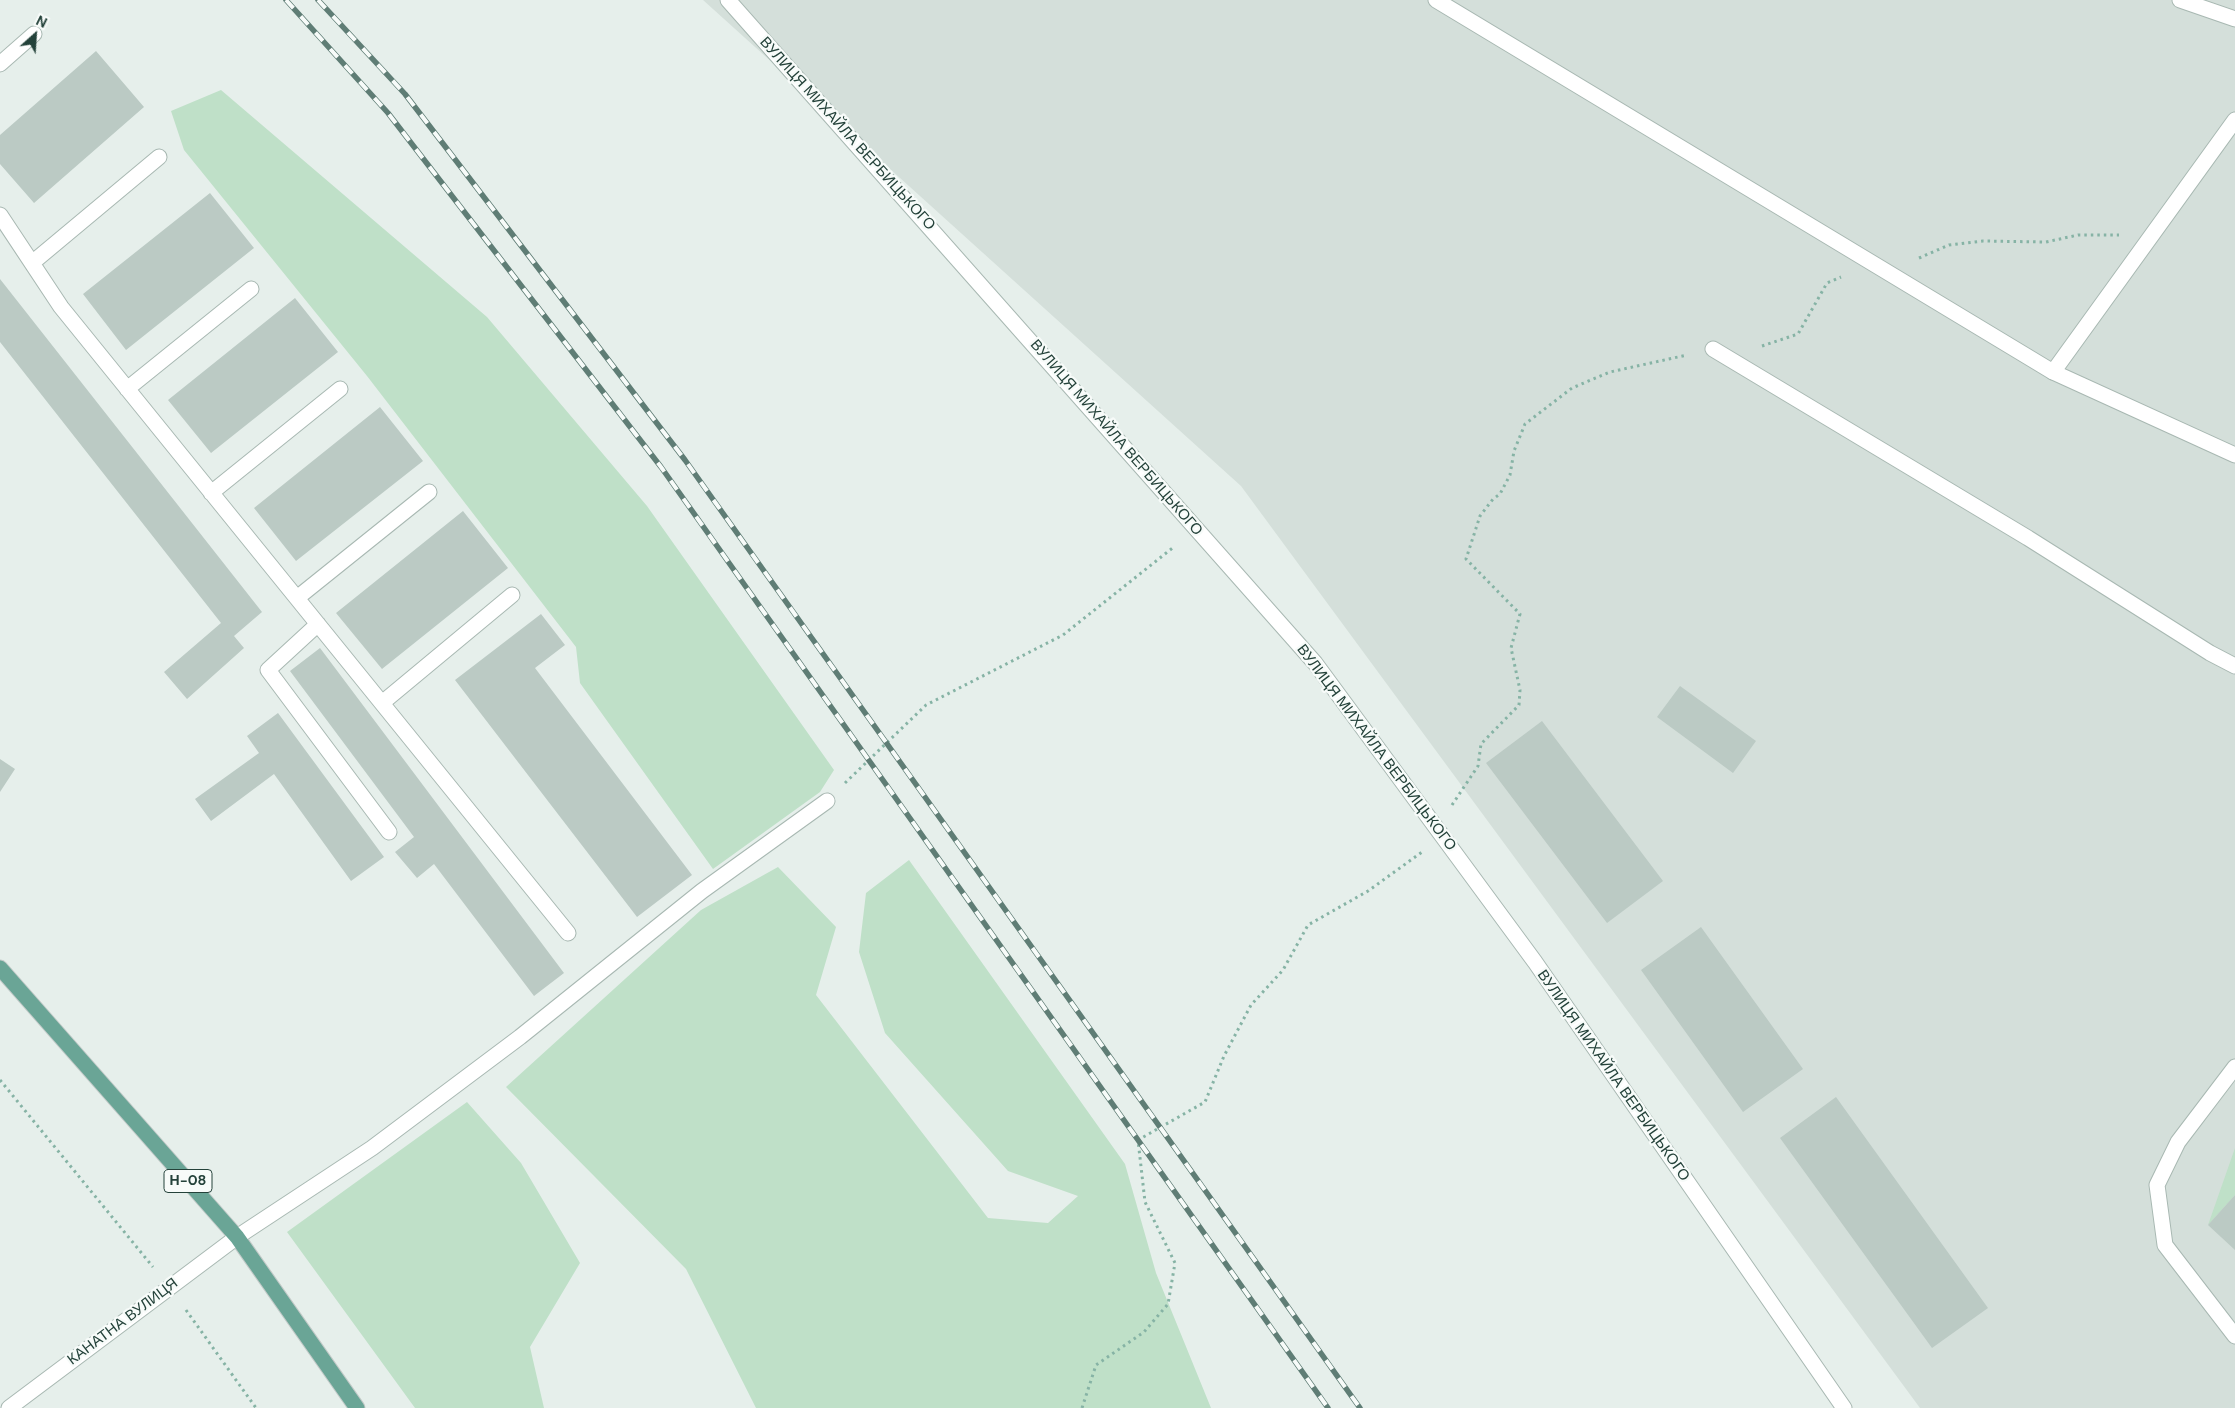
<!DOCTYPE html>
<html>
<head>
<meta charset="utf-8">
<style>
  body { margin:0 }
  #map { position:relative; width:2235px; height:1408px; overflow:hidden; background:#e6efeb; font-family:"DM Sans",sans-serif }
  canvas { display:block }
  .north { position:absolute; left:10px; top:10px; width:50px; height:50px; -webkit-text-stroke:4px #f7fbf9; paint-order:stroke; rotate:26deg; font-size:14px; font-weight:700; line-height:20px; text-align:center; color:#24423a }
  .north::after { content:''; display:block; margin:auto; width:18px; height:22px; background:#24423a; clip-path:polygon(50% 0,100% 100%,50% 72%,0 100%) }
</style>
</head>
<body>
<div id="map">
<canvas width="2235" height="1408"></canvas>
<div class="north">N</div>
</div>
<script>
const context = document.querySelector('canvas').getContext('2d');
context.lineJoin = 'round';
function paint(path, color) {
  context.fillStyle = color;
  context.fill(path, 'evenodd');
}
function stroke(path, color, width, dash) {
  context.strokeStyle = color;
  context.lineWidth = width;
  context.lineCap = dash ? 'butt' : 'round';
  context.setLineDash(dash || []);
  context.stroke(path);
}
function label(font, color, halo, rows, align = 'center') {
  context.font = font + ' "DM Sans",sans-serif';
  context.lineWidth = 4.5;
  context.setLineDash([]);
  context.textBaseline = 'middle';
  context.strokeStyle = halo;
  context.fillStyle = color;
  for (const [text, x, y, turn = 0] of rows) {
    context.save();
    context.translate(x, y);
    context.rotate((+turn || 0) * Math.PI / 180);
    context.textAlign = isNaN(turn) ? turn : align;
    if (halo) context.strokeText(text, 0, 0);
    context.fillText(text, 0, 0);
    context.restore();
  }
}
paint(new Path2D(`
  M703 0H2235V1408H1920L1241 486Z`), '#d4dfda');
paint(new Path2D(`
  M221 90 487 317 647 506 834 770 820 792 713 869 580 683 576 647 367 376 184 150 171 111Z
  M909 860 1125 1164 1156 1273 1211 1408H756L686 1269 506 1087 701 910 778 867 836 927 816 995 988 1218 1048 1223 1078 1196 1008 1171 885 1033 859 952 866 893Z
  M467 1102 521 1163 580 1263 530 1347 544 1408H415L287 1232Z
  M2235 1148V1195L2208 1225Z`), '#bfe0c8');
paint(new Path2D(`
  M96 51 144 107 34 203 0 164V135Z
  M210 193 254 248 126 350 83 294Z
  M0 279 262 612 234 636 244 648 187 699 164 672 221 623 0 342Z
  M295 298 338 352 211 453 168 400Z
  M380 407 423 461 296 561 254 508Z
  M463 511 508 568 382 669 336 613Z
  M541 614 565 645 535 668 692 875 637 917 455 680Z
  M320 648 564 973 534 996 434 864 417 878 395 852 414 837 290 671Z
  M1680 686 1756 741 1733 773 1657 717Z
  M278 713 384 857 351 881 274 774 211 821 195 799 259 753 247 736Z
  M1542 721 1663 881 1607 923 1486 763Z
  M0 759 15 769 0 792Z
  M1701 927 1803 1069 1743 1112 1641 970Z
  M1836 1097 1988 1308 1932 1348 1780 1138Z
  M2235 1195V1250L2208 1225Z`), '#bbcac4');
const service = new Path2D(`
  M2180 0 2235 19
  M0 64 34 34
  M0 215 61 307 568 933
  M32 263 159 157
  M1713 349 2028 538 2210 653 2235 666
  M2053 372 2235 120
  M127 389 251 289
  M211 493 340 389
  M297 598 429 492
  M318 624 268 670 389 832
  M382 703 512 595
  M2235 1067 2178 1142 2157 1185 2165 1245 2235 1336
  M237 1237 372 1148 520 1037 702 891 827 801`);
const minor = new Path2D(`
  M728 0 1315 663 1535 962 1844 1408
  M9 1408 237 1237`);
const tertiary = new Path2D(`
  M1436 0 2053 372 2235 455`);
const primary = new Path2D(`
  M0 968 237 1237 357 1408`);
stroke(service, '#a8b8b2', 17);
stroke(minor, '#a8b8b2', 17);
stroke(tertiary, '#a8b8b2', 17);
stroke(primary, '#c2cac8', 17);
stroke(new Path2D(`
  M1919 258 1949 245 1983 241 2046 242 2078 235H2119
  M1762 346 1798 334 1827 283 1841 277
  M845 783 926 705 1063 635 1175 546
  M1452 805 1478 766 1481 744 1519 705 1520 690 1511 648 1520 614 1466 559 1480 516 1493 499 1500 494 1510 475 1514 451 1525 424 1572 388 1610 372 1687 355
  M0 1080 153 1267
  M186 1310 256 1408
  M1082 1408 1096 1365 1144 1332 1168 1304 1175 1263 1145 1202 1138 1140 1205 1102 1224 1056 1251 1005 1283 970 1308 925 1368 891 1422 852`), '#86b3a5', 3, [2.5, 4]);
stroke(service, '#fff', 15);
stroke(minor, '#fff', 15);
stroke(tertiary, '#fff', 15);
stroke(primary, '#6aa596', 15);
const rail = new Path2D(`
  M286 0 388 113 661 467 1328 1408
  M318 0 405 94 685 460 1360 1408`);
stroke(rail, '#5f7d75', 5.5);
stroke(rail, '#f7fbf9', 4, [11]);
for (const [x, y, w] of [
  [188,1181,48]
]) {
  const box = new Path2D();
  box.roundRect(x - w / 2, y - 11.5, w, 23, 4);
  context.fillStyle = '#f7fbf9';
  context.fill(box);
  stroke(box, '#24423a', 1);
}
label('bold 14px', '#24423a', null, [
  ["Н-08",188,1181]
]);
label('15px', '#24423a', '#f7fbf9', [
  ["ВУЛИЦЯ МИХАЙЛА ВЕРБИЦЬКОГО",847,134,48],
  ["ВУЛИЦЯ МИХАЙЛА ВЕРБИЦЬКОГО",1116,438,49],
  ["ВУЛИЦЯ МИХАЙЛА ВЕРБИЦЬКОГО",1376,748,53],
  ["ВУЛИЦЯ МИХАЙЛА ВЕРБИЦЬКОГО",1613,1076,55],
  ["КАНАТНА ВУЛИЦЯ",123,1322,-37]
]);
</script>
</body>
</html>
